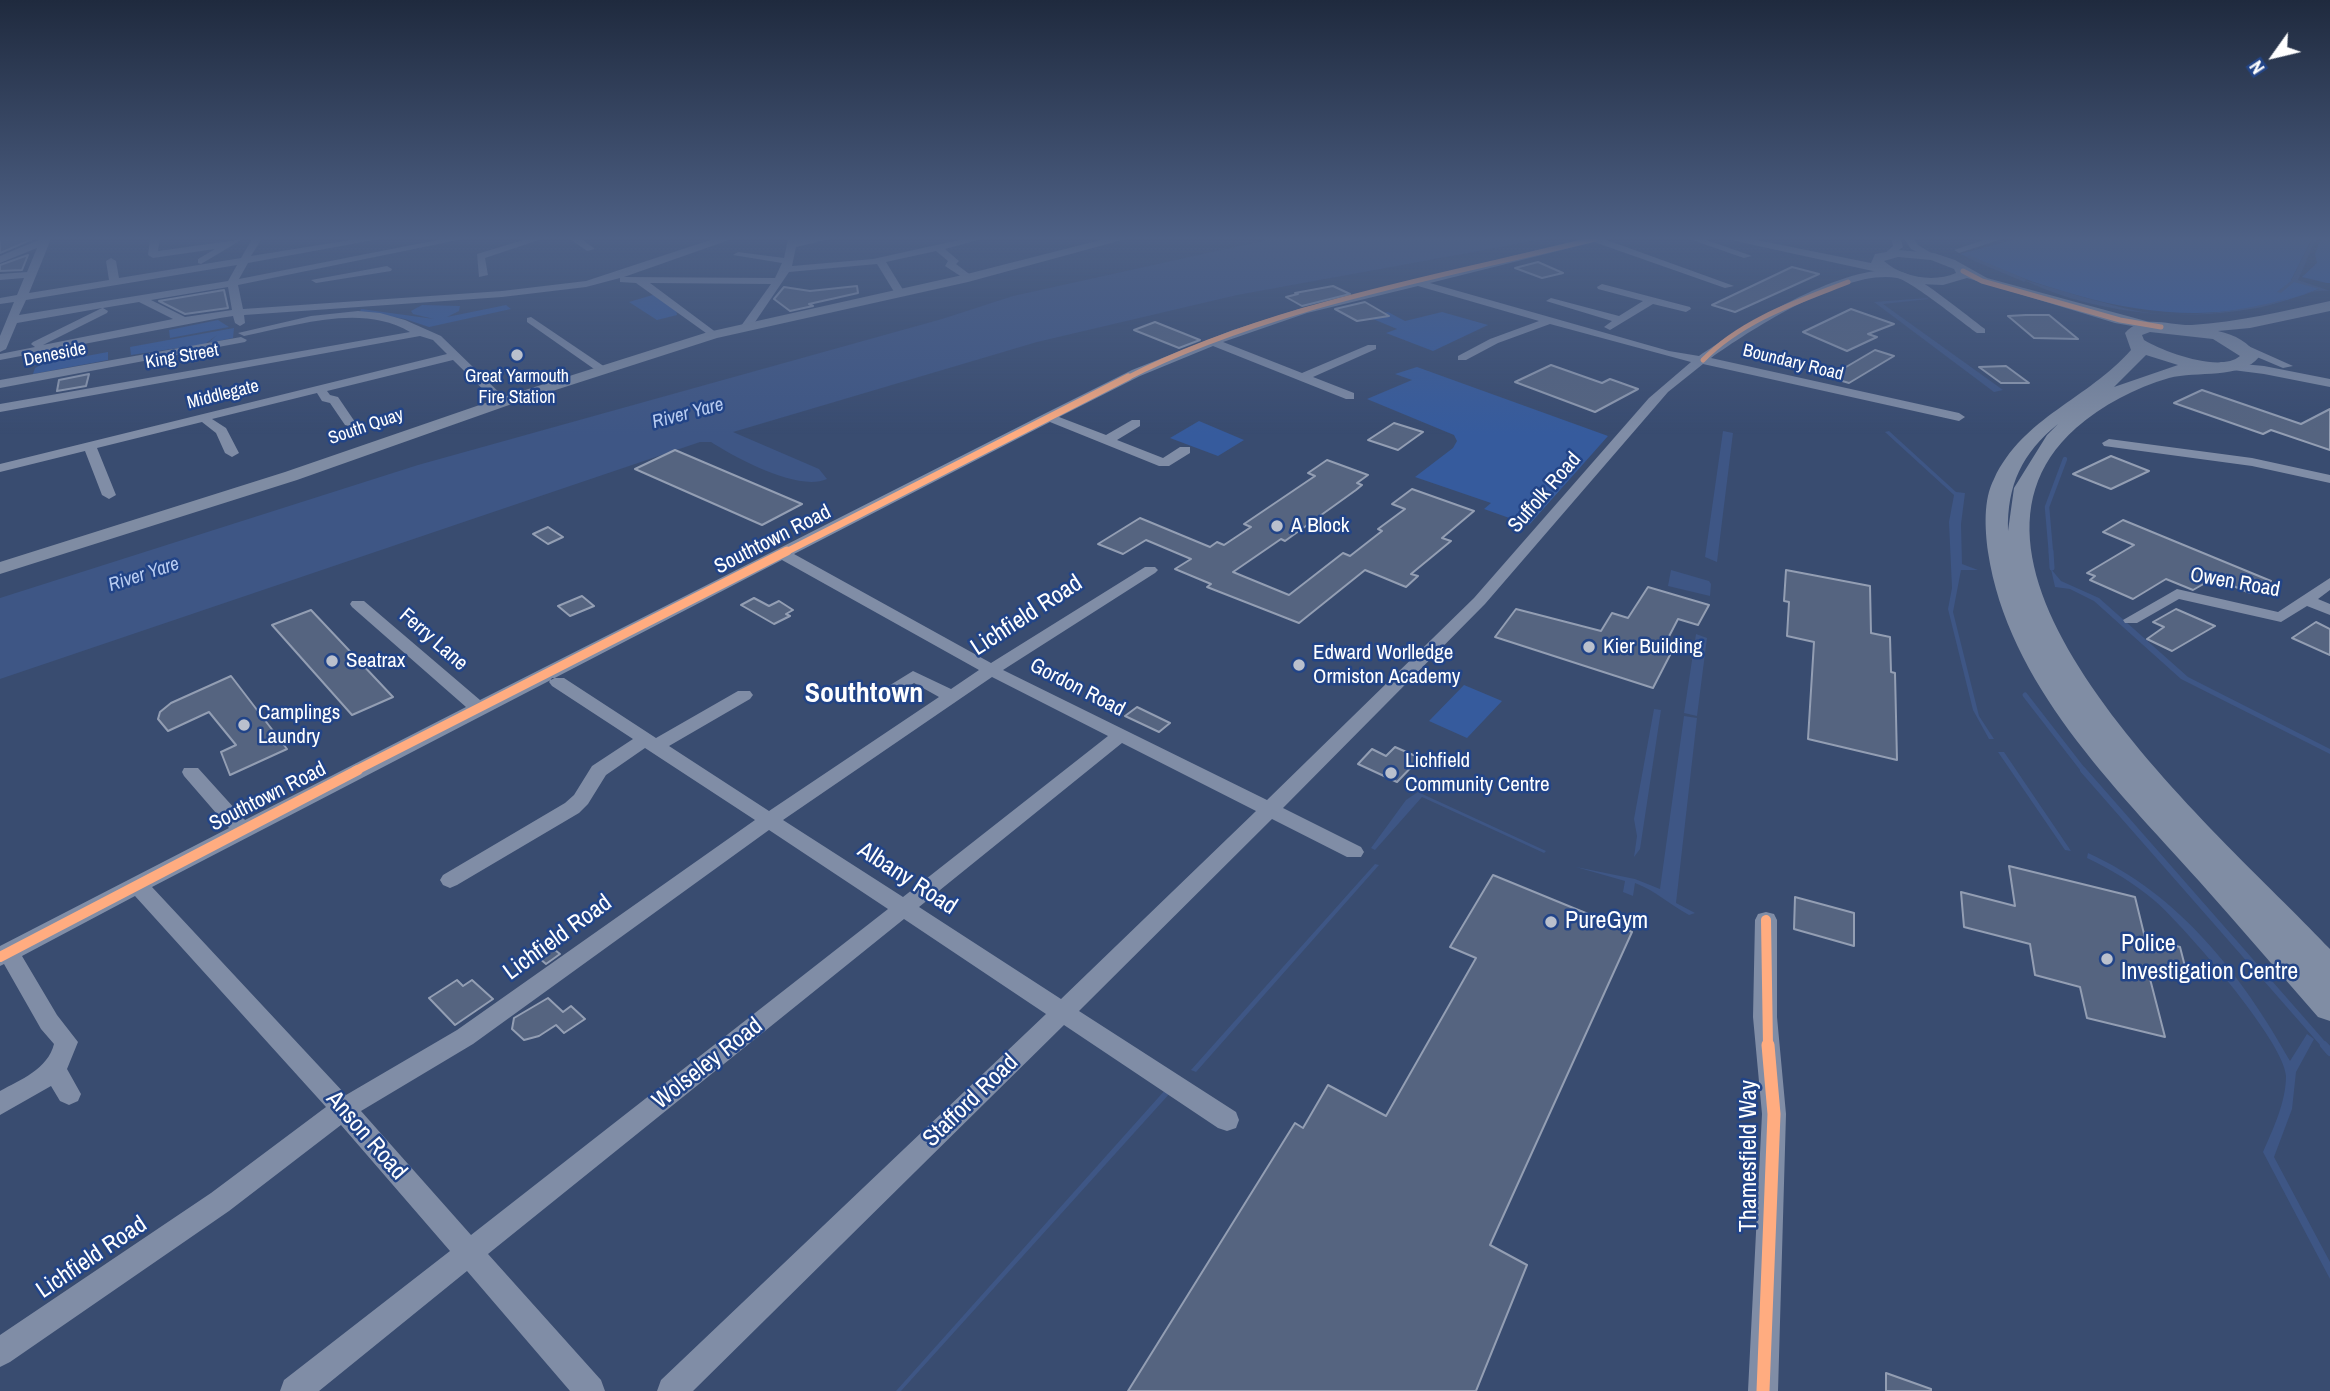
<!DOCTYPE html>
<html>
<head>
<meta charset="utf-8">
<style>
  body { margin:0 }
  #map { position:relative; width:2330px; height:1391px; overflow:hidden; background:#394c70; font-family:"Archivo Narrow",sans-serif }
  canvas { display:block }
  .north { position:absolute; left:2239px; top:21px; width:70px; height:70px; -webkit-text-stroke:5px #224487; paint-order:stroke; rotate:236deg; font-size:19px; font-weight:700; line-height:28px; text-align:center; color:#fff }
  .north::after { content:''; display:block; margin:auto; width:24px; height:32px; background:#fff; clip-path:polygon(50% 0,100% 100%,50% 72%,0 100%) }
</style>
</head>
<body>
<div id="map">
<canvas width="2330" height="1391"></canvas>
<div class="north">N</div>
</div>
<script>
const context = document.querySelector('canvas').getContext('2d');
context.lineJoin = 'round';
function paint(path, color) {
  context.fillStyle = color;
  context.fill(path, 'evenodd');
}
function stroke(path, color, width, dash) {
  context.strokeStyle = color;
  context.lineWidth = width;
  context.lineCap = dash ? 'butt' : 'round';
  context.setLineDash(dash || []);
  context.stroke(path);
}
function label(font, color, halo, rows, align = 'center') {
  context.font = font + ' "Archivo Narrow",sans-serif';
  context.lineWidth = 5;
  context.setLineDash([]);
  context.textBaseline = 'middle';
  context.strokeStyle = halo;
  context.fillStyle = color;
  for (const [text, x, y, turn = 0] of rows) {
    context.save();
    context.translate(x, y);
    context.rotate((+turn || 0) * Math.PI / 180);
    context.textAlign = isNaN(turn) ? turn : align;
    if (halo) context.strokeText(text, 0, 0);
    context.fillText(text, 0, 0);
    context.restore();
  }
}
paint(new Path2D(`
  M2015 239H2312L2291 280 2321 288C2196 340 2078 302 1960 254Z
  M2321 239H2330V283H2327L2302 277 2317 263 2315 254Z
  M656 294 676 308 677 315 657 320 629 302Z
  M422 305 460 306 459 311 447 317 506 305 511 309 429 327 405 319 360 312 361 309 434 319 413 314 411 311Z
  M1388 312 1405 321 1442 312 1488 325 1433 351 1386 333 1397 329 1373 319 1388 316 1384 313Z
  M218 320 229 327 170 338 169 330Z
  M234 328 233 338 208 343 217 335 205 344 131 355 130 347Z
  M108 352V360L33 374 35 368 43 364Z
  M1417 367 1608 436 1529 525 1484 509 1491 503 1415 477 1453 448 1457 441 1454 435 1367 399 1412 380 1395 374Z
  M1199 421 1244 440 1218 456 1170 438Z
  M1464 685 1502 701 1467 738 1429 721Z`), '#365b9d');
paint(new Path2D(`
  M1271 239H1545L1237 295 1037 342 733 432 819 469 827 479C798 492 736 458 711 442H700L0 679V598L418 465 942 319 1013 296Z
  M2312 239H2316L2298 280 2330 291C2308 288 2279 304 2257 308 2180 322 2095 314 2024 280 2059 289 2093 301 2128 309 2186 323 2264 308 2319 289L2294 282 2281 293 2277 292 2291 281Z
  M1927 298 1929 299 1883 304 2003 390 1994 392 1874 302Z
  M1723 431 1733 433 1717 562 1705 557Z
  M1889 431 1956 492 1965 493 1961 524 1962 564 1978 570H1961L1953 612 1979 716 1994 739H1989L1973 710 1948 609 1952 588 1949 522 1954 495 1885 432Z
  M2051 569 2061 581 2099 598 2188 677 2330 749V754L2181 679 2094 601 2070 589 2055 587Z
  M1671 570 1709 581 1711 584 1710 596 1668 586Z
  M1696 634 1707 638 1697 716 1684 713Z
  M1654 709 1661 710 1640 849 1634 857 1637 836 1634 819Z
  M1684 716 1697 718 1676 903 1695 913 1689 915C1669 904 1656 891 1635 883L1633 896 1623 892 1625 881 1576 867 1635 879 1660 889Z
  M1998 752H2004L2071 851 2065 850Z
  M1418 792 1546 851 1544 853 1422 797 1375 850 1371 848 1406 800Z
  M2088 853C2179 894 2242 975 2290 1061L2307 1034 2314 1039 2296 1072 2292 1109 2274 1157 2330 1262V1279L2263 1152C2273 1129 2286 1102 2286 1076 2285 1042 2183 925 2155 901 2134 883 2112 870 2087 858Z
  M1375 864 1379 865 1196 1072 1191 1070Z
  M1166 1089 1171 1092 901 1391H896Z`), '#3e5685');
stroke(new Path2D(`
  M1969 257 2024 280`), '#3e5685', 3.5);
stroke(new Path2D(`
  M2051 553 2047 507 2065 459`), '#3e5685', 4.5);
stroke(new Path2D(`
  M2051 551 2052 568
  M2025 695 2084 771`), '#3e5685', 5);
stroke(new Path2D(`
  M2083 770 2325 1046`), '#3e5685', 6);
stroke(new Path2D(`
  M2324 1045 2330 1052`), '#3e5685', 8);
const building = new Path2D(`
  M0 239H33L0 253Z
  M28 255 22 270 0 271V265Z
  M1538 262 1563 273 1542 278 1515 268Z
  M1792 267 1819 274 1735 312 1712 305Z
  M857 286 858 293 809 304 813 306 790 311 774 299 784 287 810 291Z
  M1333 286 1350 294 1302 306 1286 297 1298 294 1295 293Z
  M224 290 228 308 185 314 159 301Z
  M1365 302 1389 316 1357 321 1335 309Z
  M1851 309 1894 324 1868 334 1877 337 1847 351 1803 332Z
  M2026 315H2049L2078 339 2034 338 2008 316Z
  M1155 322 1200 340 1179 348 1134 330Z
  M1875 350 1894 356 1849 383 1829 377Z
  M1551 365 1602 383 1610 379 1638 389 1595 412 1515 382Z
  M2006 366 2029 383H2001L1979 367Z
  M89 374 86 386 57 391 59 380Z
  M2202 390 2301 424 2330 409V450L2271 430 2263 434 2174 403Z
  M1394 423 1423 432 1398 450 1368 440Z
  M675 450 802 504 762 525 635 469Z
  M2111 456 2149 471 2111 489 2073 474Z
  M1327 460 1368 475 1357 483 1362 485 1356 490 1285 541 1281 539 1233 572 1289 595 1343 553 1350 556 1382 531 1378 529 1405 509 1392 504 1412 489 1474 511 1442 538 1451 541 1411 574 1418 576 1406 587 1365 570 1299 623 1207 587 1211 584 1175 569 1191 559 1146 540 1123 554 1098 544 1140 518 1210 547 1217 542 1224 545 1251 527 1244 524 1315 476 1308 473Z
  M2123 520 2271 581 2250 593 2214 578 2193 590 2166 579 2133 599 2090 580 2095 576 2087 573 2134 545 2103 532Z
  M548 527 563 537 548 544 533 534Z
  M1786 570 1870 586 1871 633 1890 637 1891 672 1895 673 1897 760 1808 739 1814 642 1787 636 1789 602 1784 601Z
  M1648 587 1709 605 1698 625 1678 619 1662 650 1671 653 1653 688 1495 637 1516 609 1601 631 1612 613 1628 618Z
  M582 596 594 606 570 616 558 606Z
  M754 598 769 606 779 601 793 610 786 614 790 616 774 624 741 605Z
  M2176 609 2215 626 2172 651 2147 639 2164 627 2153 622Z
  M311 610 393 697 352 715 272 625Z
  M2316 622 2330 629V655L2292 638Z
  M231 676 287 749 230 775 221 752 236 745 209 712 168 731 158 719 160 712 171 703Z
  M1137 707 1170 723 1159 732 1125 716Z
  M1395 747 1420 758 1397 782 1358 764 1372 749 1386 756Z
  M2009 866 2135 897 2145 938 2180 947 2189 982 2148 971 2165 1037 2087 1018 2080 987 2035 975 2030 944 1964 927 1961 892 2015 906Z
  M1493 875 1632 932 1490 1245 1527 1265 1476 1391H1128L1295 1123 1303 1128 1328 1085 1386 1116 1476 958 1450 947Z
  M1795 897 1854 913V946L1794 929Z
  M545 942 560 954 546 964 531 951Z
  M457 980 463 986 472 980 493 999 455 1025 429 998Z
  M548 998 563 1012 571 1006 585 1019 564 1033 556 1025 539 1036 524 1040 512 1029 514 1018Z
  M1886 1373 1931 1389V1391H1886Z`);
paint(building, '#556480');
stroke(building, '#939eb3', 2);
paint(new Path2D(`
  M41 239H51L29 293 109 280 106 261 111 258 116 261 119 278 241 258 252 239 261 240 251 256 356 239H380L248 263 239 279 442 239H463L238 285 243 309 502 291 586 281 713 239H732L624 277 775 278 782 263 733 255 738 252 784 258 788 239H830L796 247 792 266 873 259 963 239H982L945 249 959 261 956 264 972 276V280L968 281 945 266 948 261 936 251 886 262 905 293 900 296 896 295 877 264 789 272 751 328 747 329 741 326 771 284 650 283 717 333 719 335 713 338 636 283 620 282V278L586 287 502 297 244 315 245 323 240 326 235 323 233 316 220 318 0 360V354L35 347 31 344 33 342 102 308 17 323 6 349 0 352V336L14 302 0 304V298L17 295 24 278 0 280V274L27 272 37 248 0 263V256ZM237 265 228 281 19 315 26 300ZM228 287 232 310 185 317 151 300ZM139 302 173 319 43 345 107 313 108 311 103 308Z
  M150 239H160L158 251 243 239 201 264 198 263V259L215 249 153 258 148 255Z
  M526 239H542L485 258 488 275 479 277 477 254Z
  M570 239H582L595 249 587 251Z
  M1582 239H1604L1734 286 1725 288 1594 242 1430 283 1669 351 1699 356C1740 328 1855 255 1905 273 1924 280 1966 315 1985 329V333H1977C1963 323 1910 280 1897 278 1845 269 1752 329 1711 358L1959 413 1965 417 1959 421 1703 364 1668 392 1485 604 1283 808 1361 847 1364 852 1361 857H1347L1272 819 1079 1011 1236 1112 1239 1120 1236 1128 1227 1131 1218 1128 1064 1025 693 1391H657L661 1380 1046 1014 904 919 488 1254 601 1380 605 1391H570L467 1271 319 1391H280L284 1380 450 1251 341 1125 229 1211 10 1362 0 1367V1335L211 1193 326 1107 135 896 22 956 57 1015 78 1042 67 1069 81 1094 78 1101 69 1105 60 1101 51 1086 0 1115V1091C20 1080 48 1069 54 1044L41 1029 4 964 0 966V946L229 828 184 776 182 772 184 768H198L245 820 466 707 352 607 350 604 352 601H364L480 700 1044 414 1132 370 1233 330 1299 309ZM1418 286 1539 321 1490 339 1458 356V360H1466L1498 343 1550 324 1691 362 1649 398 1474 598 1267 800 1003 670 1155 573 1158 570 1155 567H1145L991 663 794 554 1050 422 1159 466H1169L1190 453V447H1180L1163 458 1117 440 1140 426V420H1132L1106 435 1059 417 1140 376 1213 346 1346 399H1354V393L1313 377 1376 349V345H1368L1302 373 1223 342 1307 313ZM782 560 979 670 951 689 913 671 887 687 890 691H902L914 683 939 697 769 811 669 746 750 699 753 695 750 691H738L656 738 564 678H552L549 682 552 686 633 739 592 766 574 795 565 803 443 875 440 880 443 885 450 888 457 885 579 813 588 804 606 775 645 748 755 820 457 1030 346 1095 152 887ZM992 677 1108 736 903 897 783 820ZM1122 743 1256 811 1061 999 919 907ZM769 830 888 909 471 1235 361 1111 473 1044Z
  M1689 239H1704L1752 256 1744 258Z
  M1891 239H1901L1903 247 1889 257 1884 254 1893 246Z
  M1904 239H1914L1918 245 1938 257 1930 259 1911 249Z
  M1986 239H2002L1959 253 1954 250Z
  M387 266 392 269 391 271 316 283 311 280Z
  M1602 284 1690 307 1691 309 1686 312 1653 304 1610 330 1604 327 1612 321 1546 301 1551 298 1619 316 1643 301 1598 289 1597 287Z
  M358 311 380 313 405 320 441 336 509 402 499 405 453 360 327 391 330 395 338 397 355 422 349 426 345 425 330 403 322 401 317 393 212 419 226 428 239 453 232 457 225 453 216 433 202 422 97 448 116 495 109 499 102 495 85 451 0 472V464L447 354 433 340 420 336 0 412V404L410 332C360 303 297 326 244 336L238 333 311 316Z
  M531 317 605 367V371H597L527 322V318Z
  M241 337 247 340 245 342 0 388V380Z
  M2238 345H2246L2293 366 2283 368 2238 349Z
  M2221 362 2264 366 2330 379V387L2264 374 2217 368 2215 366Z
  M2109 439 2252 458 2330 475V483L2252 466 2104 446 2102 443Z
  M2330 578V590L2318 599 2330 604V615L2307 606 2281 622 2179 599 2137 623H2125L2123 620 2177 589 2278 612Z
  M1766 912 1774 914 1777 920V1017L1786 1114 1778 1391H1748L1762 1114 1753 1017 1755 920 1758 914Z`), '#808da6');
paint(new Path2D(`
  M1104 239H1126L968 282 717 338 509 405 297 480 0 574V562L285 472 497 399 708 332 967 274Z
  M1726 239H1752L1871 263 1875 254 1898 250 1934 253 1955 260 1987 278 2168 327 2161 331 2115 323 1967 278 1943 285 1918 284 1882 273ZM1898 257 1931 260 1954 269 1956 273C1933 283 1902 277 1884 261Z`), '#7f8ca3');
paint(new Path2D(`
  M2330 301V311L2250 328 2218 331C2236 335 2248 342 2259 357 2242 379 2196 371 2169 378 2135 388 2102 405 2076 428 1910 576 2235 846 2330 949V1021L2318 1017C2278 971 2239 926 2199 881 2114 786 2008 684 1988 552 1985 529 1983 500 1994 479 2023 417 2088 399 2131 350L2125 333C2142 313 2170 326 2192 325 2237 322 2285 311 2330 301ZM2150 332 2213 339 2240 356C2220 373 2164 352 2144 340L2142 335ZM2146 355 2178 365 2114 387ZM2058 424 2047 435 2014 488 2008 531C2007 485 2022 453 2058 424Z`), '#808da4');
stroke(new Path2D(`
  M1963 271 1982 281 2120 320 2161 327
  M1703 360C1742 320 1797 302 1848 282
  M1125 379C1267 306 1441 277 1595 239`), '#ffac80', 5);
stroke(new Path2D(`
  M784 553 1128 377`), '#ffac80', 7);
stroke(new Path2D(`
  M355 771 787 551`), '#ffac80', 9);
stroke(new Path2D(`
  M1766 920 1768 1046
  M0 957 358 770`), '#ffac80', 10);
stroke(new Path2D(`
  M1763 1391 1774 1114 1768 1045`), '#ffac80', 13);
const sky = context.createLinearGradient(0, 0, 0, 434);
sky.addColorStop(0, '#1f2a3e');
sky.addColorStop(0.55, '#4e6186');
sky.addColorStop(1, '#4e618600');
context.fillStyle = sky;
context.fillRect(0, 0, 2330, 434);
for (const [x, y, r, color] of [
  [517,355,7,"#bac0cd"],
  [1277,526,7,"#bac0cd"],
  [1589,647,7,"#bac0cd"],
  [332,661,7,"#bac0cd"],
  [1299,665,7,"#bac0cd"],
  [244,725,7,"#bac0cd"],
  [1391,773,7,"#bac0cd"],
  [1551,922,7,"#bac0cd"],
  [2107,959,7,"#bac0cd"]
]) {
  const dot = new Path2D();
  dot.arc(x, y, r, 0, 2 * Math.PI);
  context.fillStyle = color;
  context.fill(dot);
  stroke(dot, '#224487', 2.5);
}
label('18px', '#fff', '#224487', [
  ["Deneside",55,355,-11],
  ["King Street",182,357,-10],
  ["Boundary Road",1793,363,14],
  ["Middlegate",223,395,-14],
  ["South Quay",366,427,-19]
]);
label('18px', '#fff', '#224487', [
  ["Great Yarmouth",517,377],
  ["Fire Station",517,398]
]);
label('italic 19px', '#b8ccf1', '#224487', [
  ["River Yare",688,414,-15],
  ["River Yare",144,575,-18]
]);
label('21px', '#fff', '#224487', [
  ["Suffolk Road",1545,493,-49],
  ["Southtown Road",773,540,-27],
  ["Owen Road",2235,583,10],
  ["Ferry Lane",433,640,41],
  ["Gordon Road",1077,688,27],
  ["Southtown Road",268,797,-27]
]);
label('21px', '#fff', '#224487', [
  ["A Block",1291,526],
  ["Kier Building",1603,647],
  ["Edward Worlledge",1313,653],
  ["Ormiston Academy",1313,677],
  ["Seatrax",346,661],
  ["Camplings",258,713],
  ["Laundry",258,737],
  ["Lichfield",1405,761],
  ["Community Centre",1405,785]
], 'left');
label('24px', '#fff', '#224487', [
  ["Lichfield Road",1027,616,-33],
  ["Albany Road",907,879,33],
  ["Lichfield Road",558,938,-36],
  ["Wolseley Road",708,1064,-38],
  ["Stafford Road",971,1101,-44],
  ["Anson Road",366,1136,49],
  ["Thamesfield Way",1750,1156,-90],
  ["Lichfield Road",92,1258,-34]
]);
label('24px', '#fff', '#224487', [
  ["PureGym",1565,922],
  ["Police",2121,945],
  ["Investigation Centre",2121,973]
], 'left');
label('bold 28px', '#fff', '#224487', [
  ["Southtown",864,694]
]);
</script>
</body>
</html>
